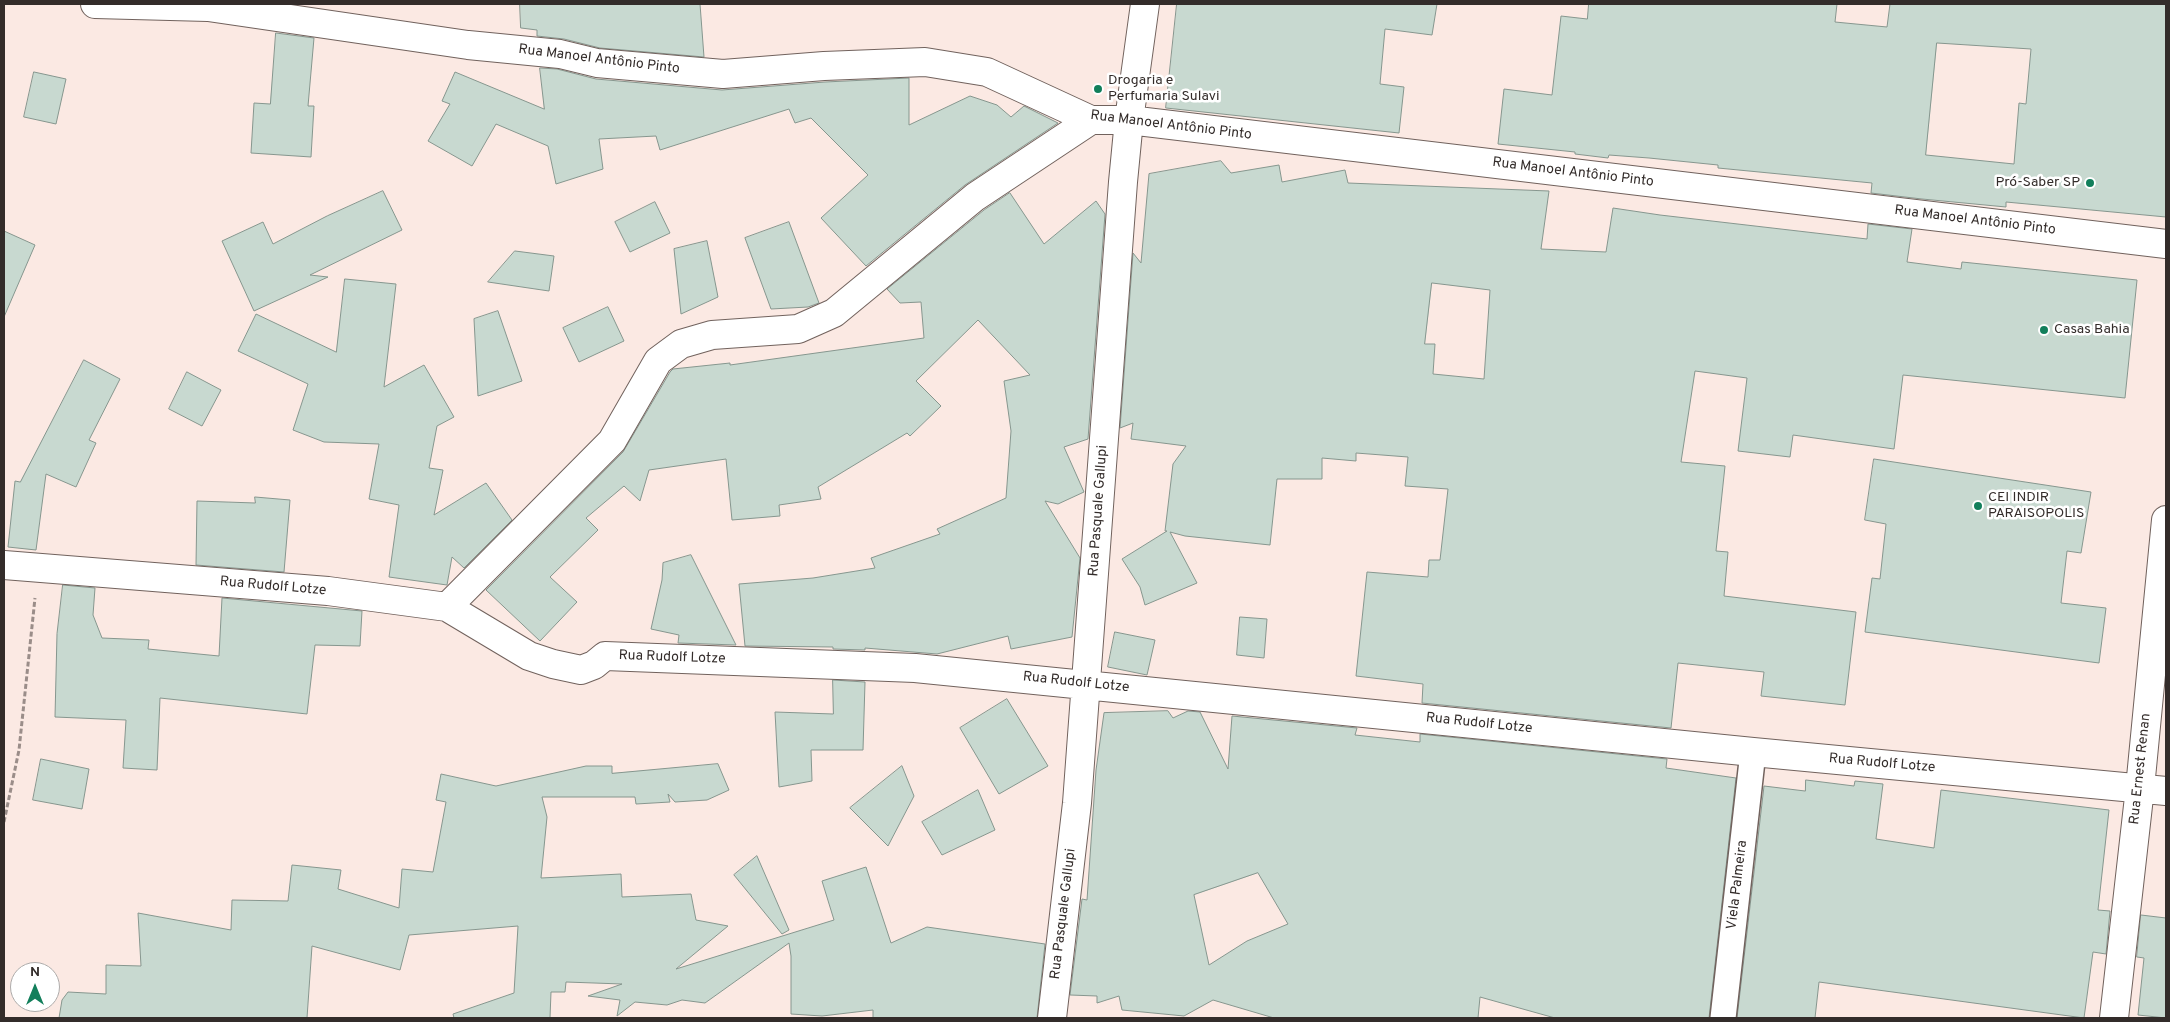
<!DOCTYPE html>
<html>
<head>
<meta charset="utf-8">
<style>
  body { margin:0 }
  #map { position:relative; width:2170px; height:1022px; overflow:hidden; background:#fbe9e3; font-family:Overpass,sans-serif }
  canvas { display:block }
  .frame { position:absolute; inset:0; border:5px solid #332c2a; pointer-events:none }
  .north { position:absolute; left:10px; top:962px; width:50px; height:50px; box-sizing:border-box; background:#fff; border:1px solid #adabaa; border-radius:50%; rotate:0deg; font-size:14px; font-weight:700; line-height:20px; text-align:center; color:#332c2a }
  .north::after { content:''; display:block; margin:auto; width:18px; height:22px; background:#127f5b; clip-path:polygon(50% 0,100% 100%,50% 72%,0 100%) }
</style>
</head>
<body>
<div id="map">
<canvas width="2170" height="1022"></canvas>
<div class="frame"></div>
<div class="north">N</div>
</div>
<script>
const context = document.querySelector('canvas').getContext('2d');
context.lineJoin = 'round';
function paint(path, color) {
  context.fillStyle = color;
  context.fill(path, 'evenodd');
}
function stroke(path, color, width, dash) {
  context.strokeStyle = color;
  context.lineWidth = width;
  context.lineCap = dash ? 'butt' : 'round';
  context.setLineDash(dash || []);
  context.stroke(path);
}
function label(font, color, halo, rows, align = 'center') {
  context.font = font + ' Overpass,sans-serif';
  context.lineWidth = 5;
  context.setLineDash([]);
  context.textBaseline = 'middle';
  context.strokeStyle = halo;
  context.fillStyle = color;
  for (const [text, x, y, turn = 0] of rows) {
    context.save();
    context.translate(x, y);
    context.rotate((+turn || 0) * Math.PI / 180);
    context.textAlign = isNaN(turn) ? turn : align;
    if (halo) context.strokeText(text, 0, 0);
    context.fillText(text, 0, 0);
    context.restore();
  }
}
const building = new Path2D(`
  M520 4H700L704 57 600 48 564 39 537 36V30L521 28Z
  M1177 4H1437L1432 35 1385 29 1380 84 1404 87 1399 133 1166 108Z
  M1589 4H1837L1835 22 1887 27 1890 4H2166V217L2006 202V207L1922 199 1871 193 1872 183 1718 168V165L1649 158 1609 155 1608 158 1575 154V152L1498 144 1504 89 1552 95 1561 16 1587 19ZM1937 43 2031 49 2026 104 2019 103 2014 164 1926 155Z
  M276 33 314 38 308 106H314L311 157 251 153 254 103 270 104Z
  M540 68 557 69 596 79 722 90 825 82 909 78V125L970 96 997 105 1011 117 1024 106 1058 123 965 185 866 266 821 218 868 175 811 118 795 123 789 109 660 150 656 136 599 139 603 169 556 184 548 146 496 124 472 166 428 141 450 104 442 101 455 72 544 109Z
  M34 72 66 79 56 124 24 117Z
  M1221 161 1231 173 1279 165 1282 182 1345 170 1348 183 1549 191 1541 249 1606 252 1613 208 1660 215 1867 239 1868 224 1912 229 1907 262 1961 269 1962 262 2137 280 2125 398 1903 375 1894 449 1793 435 1790 457 1738 451 1747 378 1695 371 1681 462 1725 466 1716 551 1728 552 1724 596 1856 612 1845 705 1761 696 1764 672 1678 663 1671 728 1422 703 1423 684 1356 676 1367 572 1428 577 1429 560H1440L1448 489 1405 486 1408 457 1356 453V461L1322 458V479H1277L1270 545 1185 536 1170 532 1197 583 1145 605 1140 587 1122 559 1167 531H1165L1173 464 1186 446 1131 439 1133 423 1120 428 1133 253 1141 263 1149 174ZM1432 283 1490 290 1484 379 1433 374 1435 344H1425Z
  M383 191 402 230 310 275 328 277 254 311 222 241 263 222 273 244 327 216Z
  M1010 193 1044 244 1096 201 1105 214 1088 439 1064 447 1084 492 1058 504 1045 501 1080 558 1072 637 1011 649 1008 636 937 654 865 648V650L833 649V647L745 646 739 584 813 578 875 568 871 558 940 534 937 529 1006 498 1011 431 1004 381 1030 375 978 320 916 381 941 406 910 436 907 433 818 487 821 499 779 505 780 516 732 520 726 459 649 470 640 501 624 486 586 518 598 530 550 577 577 602 540 641 486 590 623 452 670 372 673 369 730 363V365L924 338 921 302 900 303 887 289 984 210Z
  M655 202 670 233 630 252 615 222Z
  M789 222 819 303 808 307 771 309 745 238Z
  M4 231 35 245 4 317Z
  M707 241 718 297 681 314 674 249Z
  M515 251 554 256 549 291 488 282Z
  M345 279 396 284 384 387 424 365 454 417 437 426 429 468 443 470 434 515 486 483 512 520 464 568 452 557 447 585 389 577 399 505 369 499 379 444 324 442 293 430 308 384 238 351 256 314 336 352Z
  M608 307 624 341 579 362 563 328Z
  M498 311 522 381 478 396 474 319Z
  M84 360 120 379 89 440 96 443 76 487 46 474 36 550 8 547 15 481 20 482Z
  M187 372 221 390 202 426 169 409Z
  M1874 459 2091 492 2081 553 2067 551 2061 603 2106 608 2099 663 1865 632 1872 578 1880 579 1886 524 1865 520Z
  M255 497 290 500 284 572 196 565 197 501 255 503Z
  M691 555 736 645 678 643 679 635 651 629 662 580 663 563Z
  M63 585 95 588 93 615 102 638 149 640 148 649 219 656 222 598 362 611 360 646 315 645 307 714 160 698 157 770 123 768 126 720 55 717 57 634Z
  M1240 617 1267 619 1264 658 1237 655Z
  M1115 632 1155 640 1147 675 1108 667Z
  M833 680 865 682 863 750H811L812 781 779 787 775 712 833 714Z
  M1007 699 1048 766 999 794 960 728Z
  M1168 711 1173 718 1188 711 1200 712 1228 769 1232 716 1357 728 1355 735 1420 742V734L1667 759 1666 768 1736 778 1709 1018H1555L1480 997 1478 1018H1274L1213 1000 1184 1016 1122 1010 1119 996 1097 1003V996L1070 995 1082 899 1087 900 1096 770 1104 713ZM1258 873 1288 924 1247 941 1209 965 1194 895Z
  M41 759 89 769 82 809 33 800Z
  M718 764 729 790 707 800 675 802 668 794 670 802 636 804 635 797H542L547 817 541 878 621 874 622 897 691 894 696 920 728 926 676 969 834 920 822 881 866 867 891 943 927 927 1045 944 1037 1018H873V1010L822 1016 791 1014V956L789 943 705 1003 682 1000 667 1005 635 1002 617 1016 620 1000 588 996 622 984 566 982 565 992H551L550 1018H454L453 1014 514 993 518 926 409 935 400 970 312 946 307 1018H59L62 1000 68 992 106 994V965L141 966 138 913 231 930 232 900 288 901 292 865 341 870 338 889 399 908 402 869 433 872 446 802 436 800 441 774 496 786 586 766H612V773Z
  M902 766 914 796 888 846 850 808Z
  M1806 780 1854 786 1855 781 1883 784 1876 839 1934 848 1941 790 2109 810 2098 910 2110 911 2106 954 2093 952 2084 1018 1819 982 1815 1018H1737L1764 786 1805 791Z
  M978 790 995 830 942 855 922 822Z
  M757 856 789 930 782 934 734 875Z
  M2141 915 2166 918V1018L2138 1015 2144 958 2137 957Z`);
paint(building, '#c8d9d0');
stroke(building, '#86968e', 1);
const pedestrian = new Path2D(`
  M1723 1018 1753 752`);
const minor = new Path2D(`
  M95 4 208 7 468 45 560 54 597 63 723 74 824 66 925 62 987 72 1091 120H1129L2166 244
  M4 565 328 591 447 607 529 656 553 664 581 670 594 665 605 656 915 668 1753 752 2166 791
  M447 607 612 441 658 361 681 344 712 335 798 329 834 313 975 197 1091 120
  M1052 1018 1077 803 1123 182 1129 120 1145 4
  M2114 1018 2140 788 2166 520`);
stroke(pedestrian, '#71625d', 28);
stroke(minor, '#71625d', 30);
stroke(new Path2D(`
  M4 822 19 750 35 598`), '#9a8d89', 3, [5, 2.5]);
stroke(pedestrian, '#fff', 25);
stroke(minor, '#fff', 28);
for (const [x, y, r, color] of [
  [1098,89,5,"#127f5b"],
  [2090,183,5,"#127f5b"],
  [2044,330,5,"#127f5b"],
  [1978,506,5,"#127f5b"]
]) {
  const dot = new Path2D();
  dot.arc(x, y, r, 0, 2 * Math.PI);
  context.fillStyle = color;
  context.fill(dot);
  stroke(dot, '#fff', 2);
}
label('14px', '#332c2a', '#fff', [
  ["Rua Manoel Antônio Pinto",599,60,7],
  ["Rua Manoel Antônio Pinto",1171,126,7],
  ["Rua Manoel Antônio Pinto",1573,173,7],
  ["Rua Manoel Antônio Pinto",1975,221,7],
  ["Rua Pasquale Gallupi",1099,511,-86],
  ["Rua Rudolf Lotze",273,587,5],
  ["Rua Rudolf Lotze",672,658,2],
  ["Rua Rudolf Lotze",1076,683,6],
  ["Rua Rudolf Lotze",1479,724,6],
  ["Rua Rudolf Lotze",1882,764,5],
  ["Rua Ernest Renan",2141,769,-84],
  ["Viela Palmeira",1738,885,-83],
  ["Rua Pasquale Gallupi",1064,914,-83]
]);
label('14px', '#332c2a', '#fff', [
  ["Drogaria e",1108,81],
  ["Perfumaria Sulavi",1108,97],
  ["Pró-Saber SP",2080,183,"right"],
  ["Casas Bahia",2054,330],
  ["CEI INDIR",1988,498],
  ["PARAISOPOLIS",1988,514]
], 'left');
</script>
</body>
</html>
